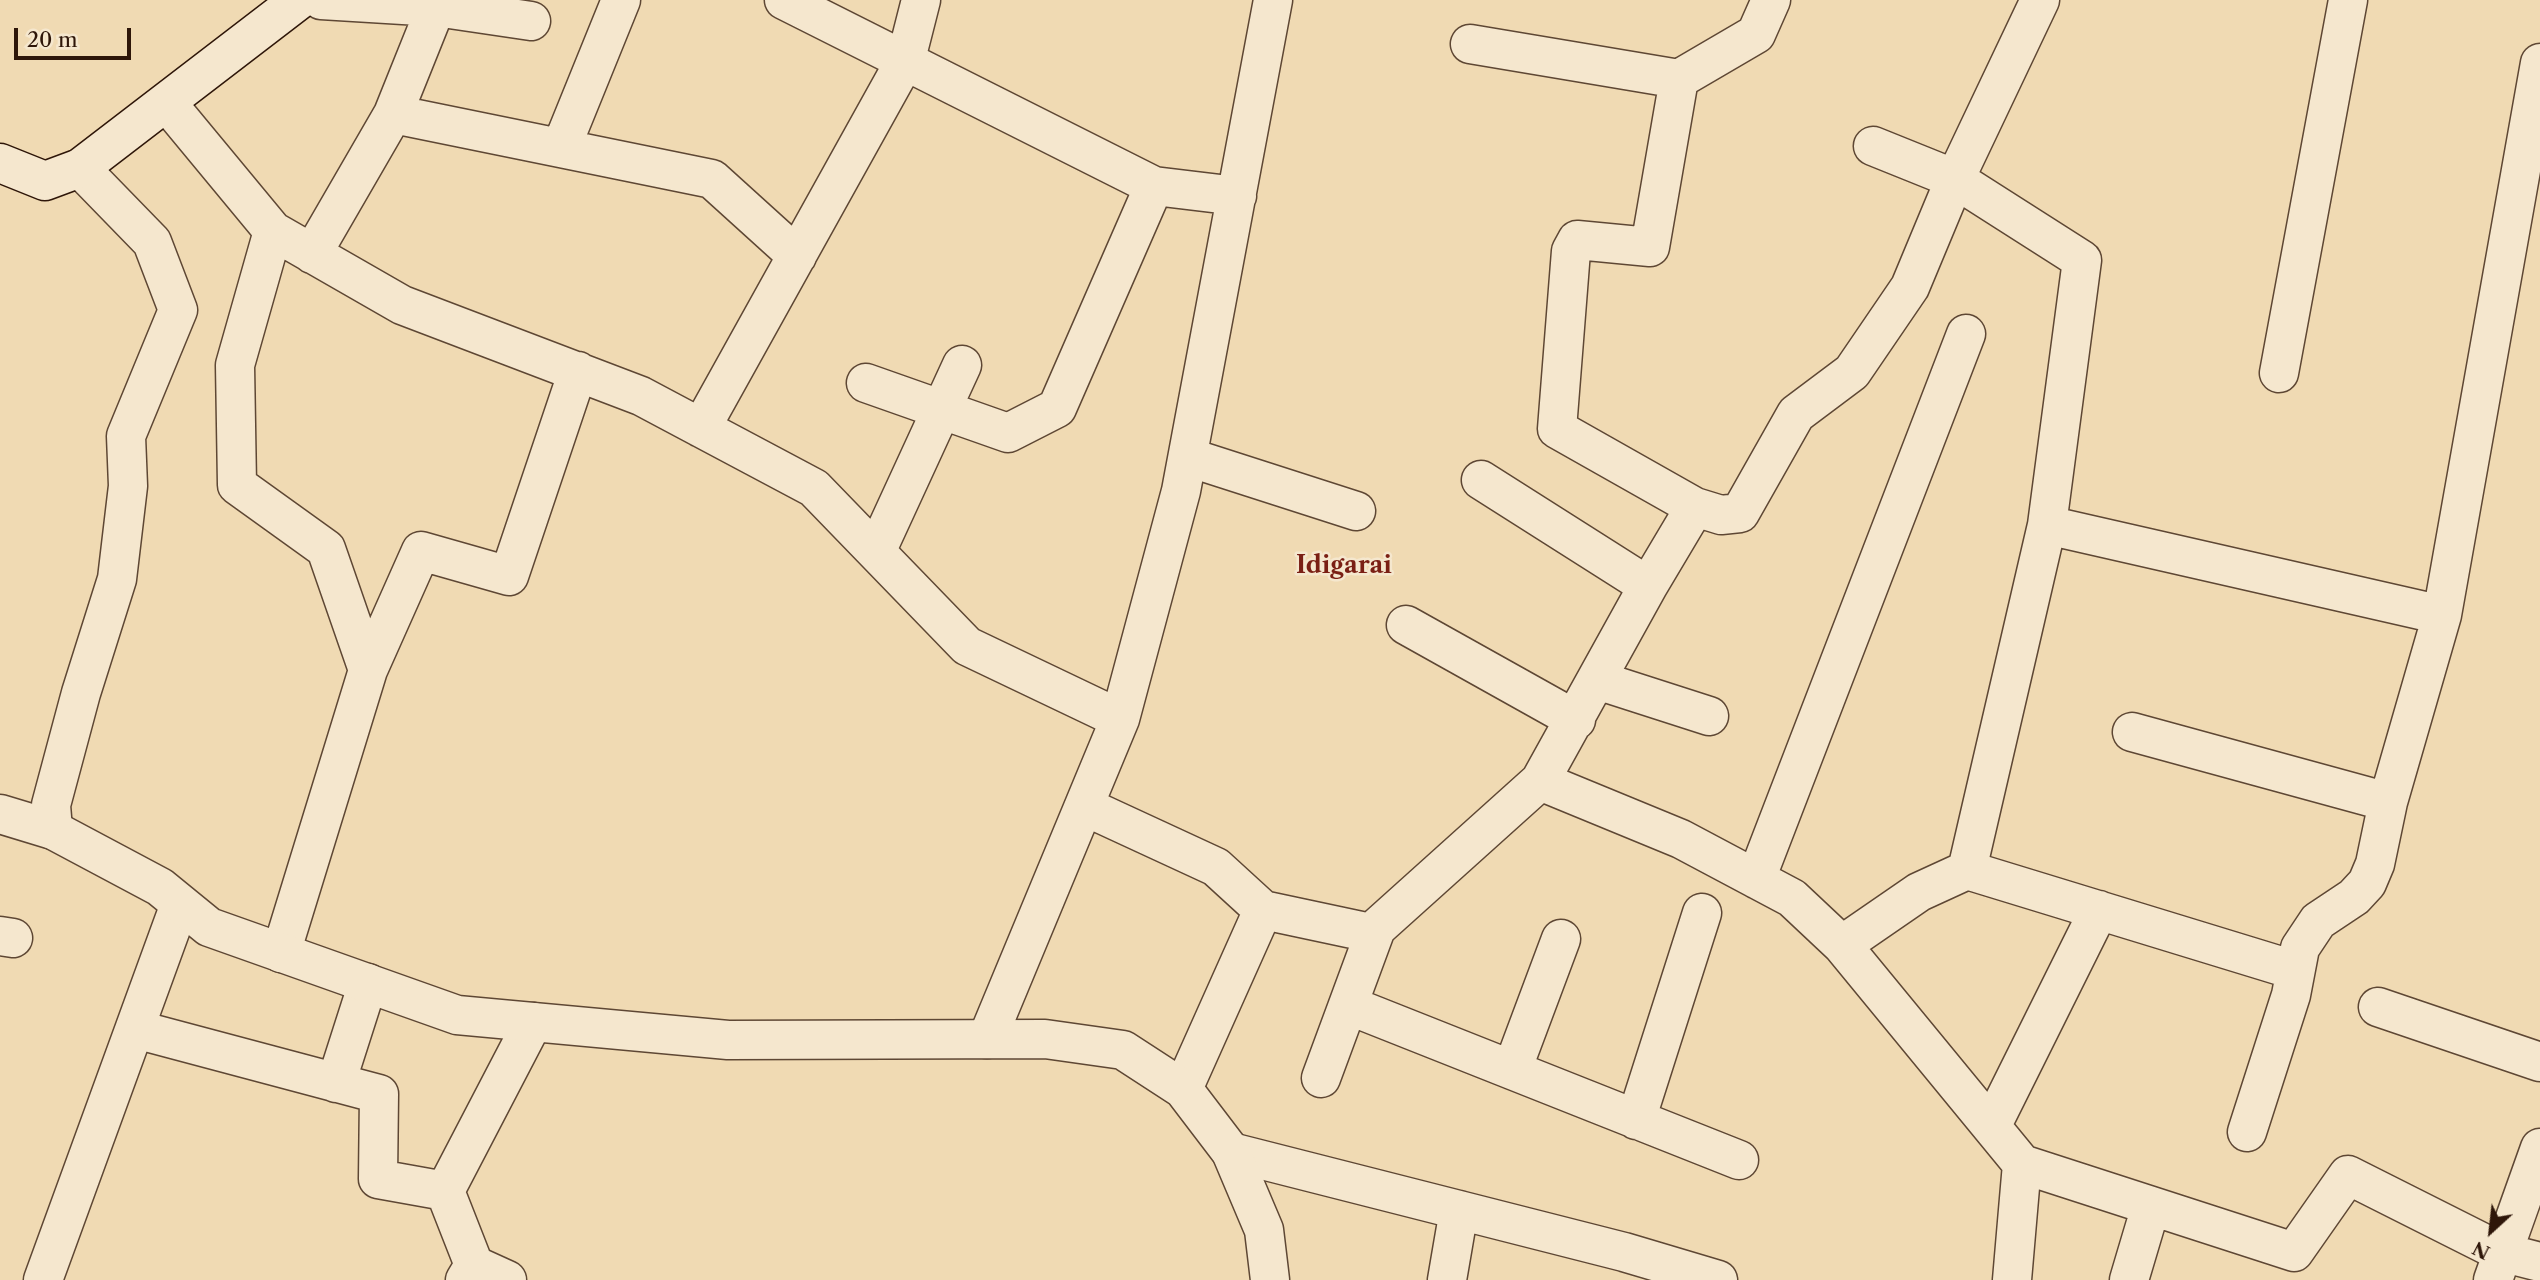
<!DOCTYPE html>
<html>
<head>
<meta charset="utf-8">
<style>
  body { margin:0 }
  #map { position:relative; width:2540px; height:1280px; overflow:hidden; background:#f0dab3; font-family:"Libre Caslon Text",serif }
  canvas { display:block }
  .north { position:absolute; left:2456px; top:1196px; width:70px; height:70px; -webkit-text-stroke:5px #f5e7ce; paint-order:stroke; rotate:207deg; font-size:19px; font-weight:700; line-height:28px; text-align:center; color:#2e1609 }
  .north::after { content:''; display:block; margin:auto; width:24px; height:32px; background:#2e1609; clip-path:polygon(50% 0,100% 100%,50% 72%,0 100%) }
  .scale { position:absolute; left:14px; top:28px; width:117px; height:32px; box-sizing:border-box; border:4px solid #2e1609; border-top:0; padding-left:9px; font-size:21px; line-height:24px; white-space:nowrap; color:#2e1609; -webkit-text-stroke:5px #f5e7ce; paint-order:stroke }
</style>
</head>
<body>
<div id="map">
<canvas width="2540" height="1280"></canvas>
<div class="north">N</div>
<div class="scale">20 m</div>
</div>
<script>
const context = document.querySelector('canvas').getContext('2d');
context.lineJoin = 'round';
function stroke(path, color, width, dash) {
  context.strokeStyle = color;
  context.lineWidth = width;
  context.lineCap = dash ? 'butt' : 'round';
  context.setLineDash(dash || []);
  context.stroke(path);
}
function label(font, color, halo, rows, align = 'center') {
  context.font = font + ' "Libre Caslon Text",serif';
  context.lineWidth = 5;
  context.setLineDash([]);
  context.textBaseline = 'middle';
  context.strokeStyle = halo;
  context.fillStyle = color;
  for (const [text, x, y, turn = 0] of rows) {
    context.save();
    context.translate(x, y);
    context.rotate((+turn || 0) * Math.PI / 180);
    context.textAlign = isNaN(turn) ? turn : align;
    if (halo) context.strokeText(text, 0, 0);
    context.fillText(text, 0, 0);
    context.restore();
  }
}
const minor = new Path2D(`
  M321 0 436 7 531 21
  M784 0 1154 186 1237 196
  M1470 44 1679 79 1756 34 1771 0
  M167 103 273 231 402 305 641 396 814 488 967 646 1120 719
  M393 114 712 179 797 256
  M1873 146 1955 179 2082 260 2047 525
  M561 148 621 0
  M273 231 235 365 237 485 326 549 368 670 281 953
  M312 254 393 114 436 7
  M2279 373 2348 0
  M866 383 1008 433 1057 408 1154 186
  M701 428 906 59 921 0
  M1188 457 1356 511
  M1481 480 1648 586
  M1695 507 1721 515 1740 513 1796 414 1852 372 1910 287 1955 179 2040 0
  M876 552 962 365
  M1406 625 1576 720
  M368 670 421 551 509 576 578 371
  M1597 680 1709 716
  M2132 732 2388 802
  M1540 781 1648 586 1695 507 1557 429 1571 251 1577 240 1650 247 1679 79
  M1084 806 1216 867 1263 910
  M53 830 51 805 81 693 117 579 128 486 126 436 178 310 152 242 80 168
  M1756 879 1966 334
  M0 936 13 938
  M1842 945 1919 892 1967 870
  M2294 970 1967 870 2047 525 2442 615 2540 63
  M1348 1005 1739 1160
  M2378 1007 2540 1062
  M135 1029 379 1094 378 1179 445 1191
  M987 1039 1120 719 1181 491 1273 0
  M1512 1070 1561 939
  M1321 1078 1376 929
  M336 1083 368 983
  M1183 1089 1263 910 1371 933 1540 781 1681 839 1792 898 1842 945 2022 1164 2012 1280
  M1636 1120 1702 913
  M1992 1125 2099 910
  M2247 1132 2291 995 2300 948 2318 921 2354 897 2367 883 2375 864 2388 802 2442 615
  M1231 1152 1624 1252 1718 1280
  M2022 1164 2294 1252 2348 1175 2501 1252 2540 1262
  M474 1265 507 1280
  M43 1280 180 904
  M465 1280 474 1265 445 1191 533 1022
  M1447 1280 1459 1210
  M2129 1280 2151 1206
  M2493 1280 2540 1148`);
const tertiary = new Path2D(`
  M0 814 53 830 160 887 209 927 457 1015 728 1040 1045 1039 1123 1050 1183 1089 1231 1152 1264 1230 1270 1280`);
const secondary = new Path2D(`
  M0 163 45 181 80 168 299 0`);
stroke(minor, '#5e4734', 41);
stroke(tertiary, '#5e4734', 41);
stroke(secondary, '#2e1609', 41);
stroke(minor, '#f5e7ce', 38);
stroke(tertiary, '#f5e7ce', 38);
stroke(secondary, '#f5e7ce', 38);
label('bold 24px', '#7a1f14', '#f5e7ce', [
  ["Idigarai",1344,566]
]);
</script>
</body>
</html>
